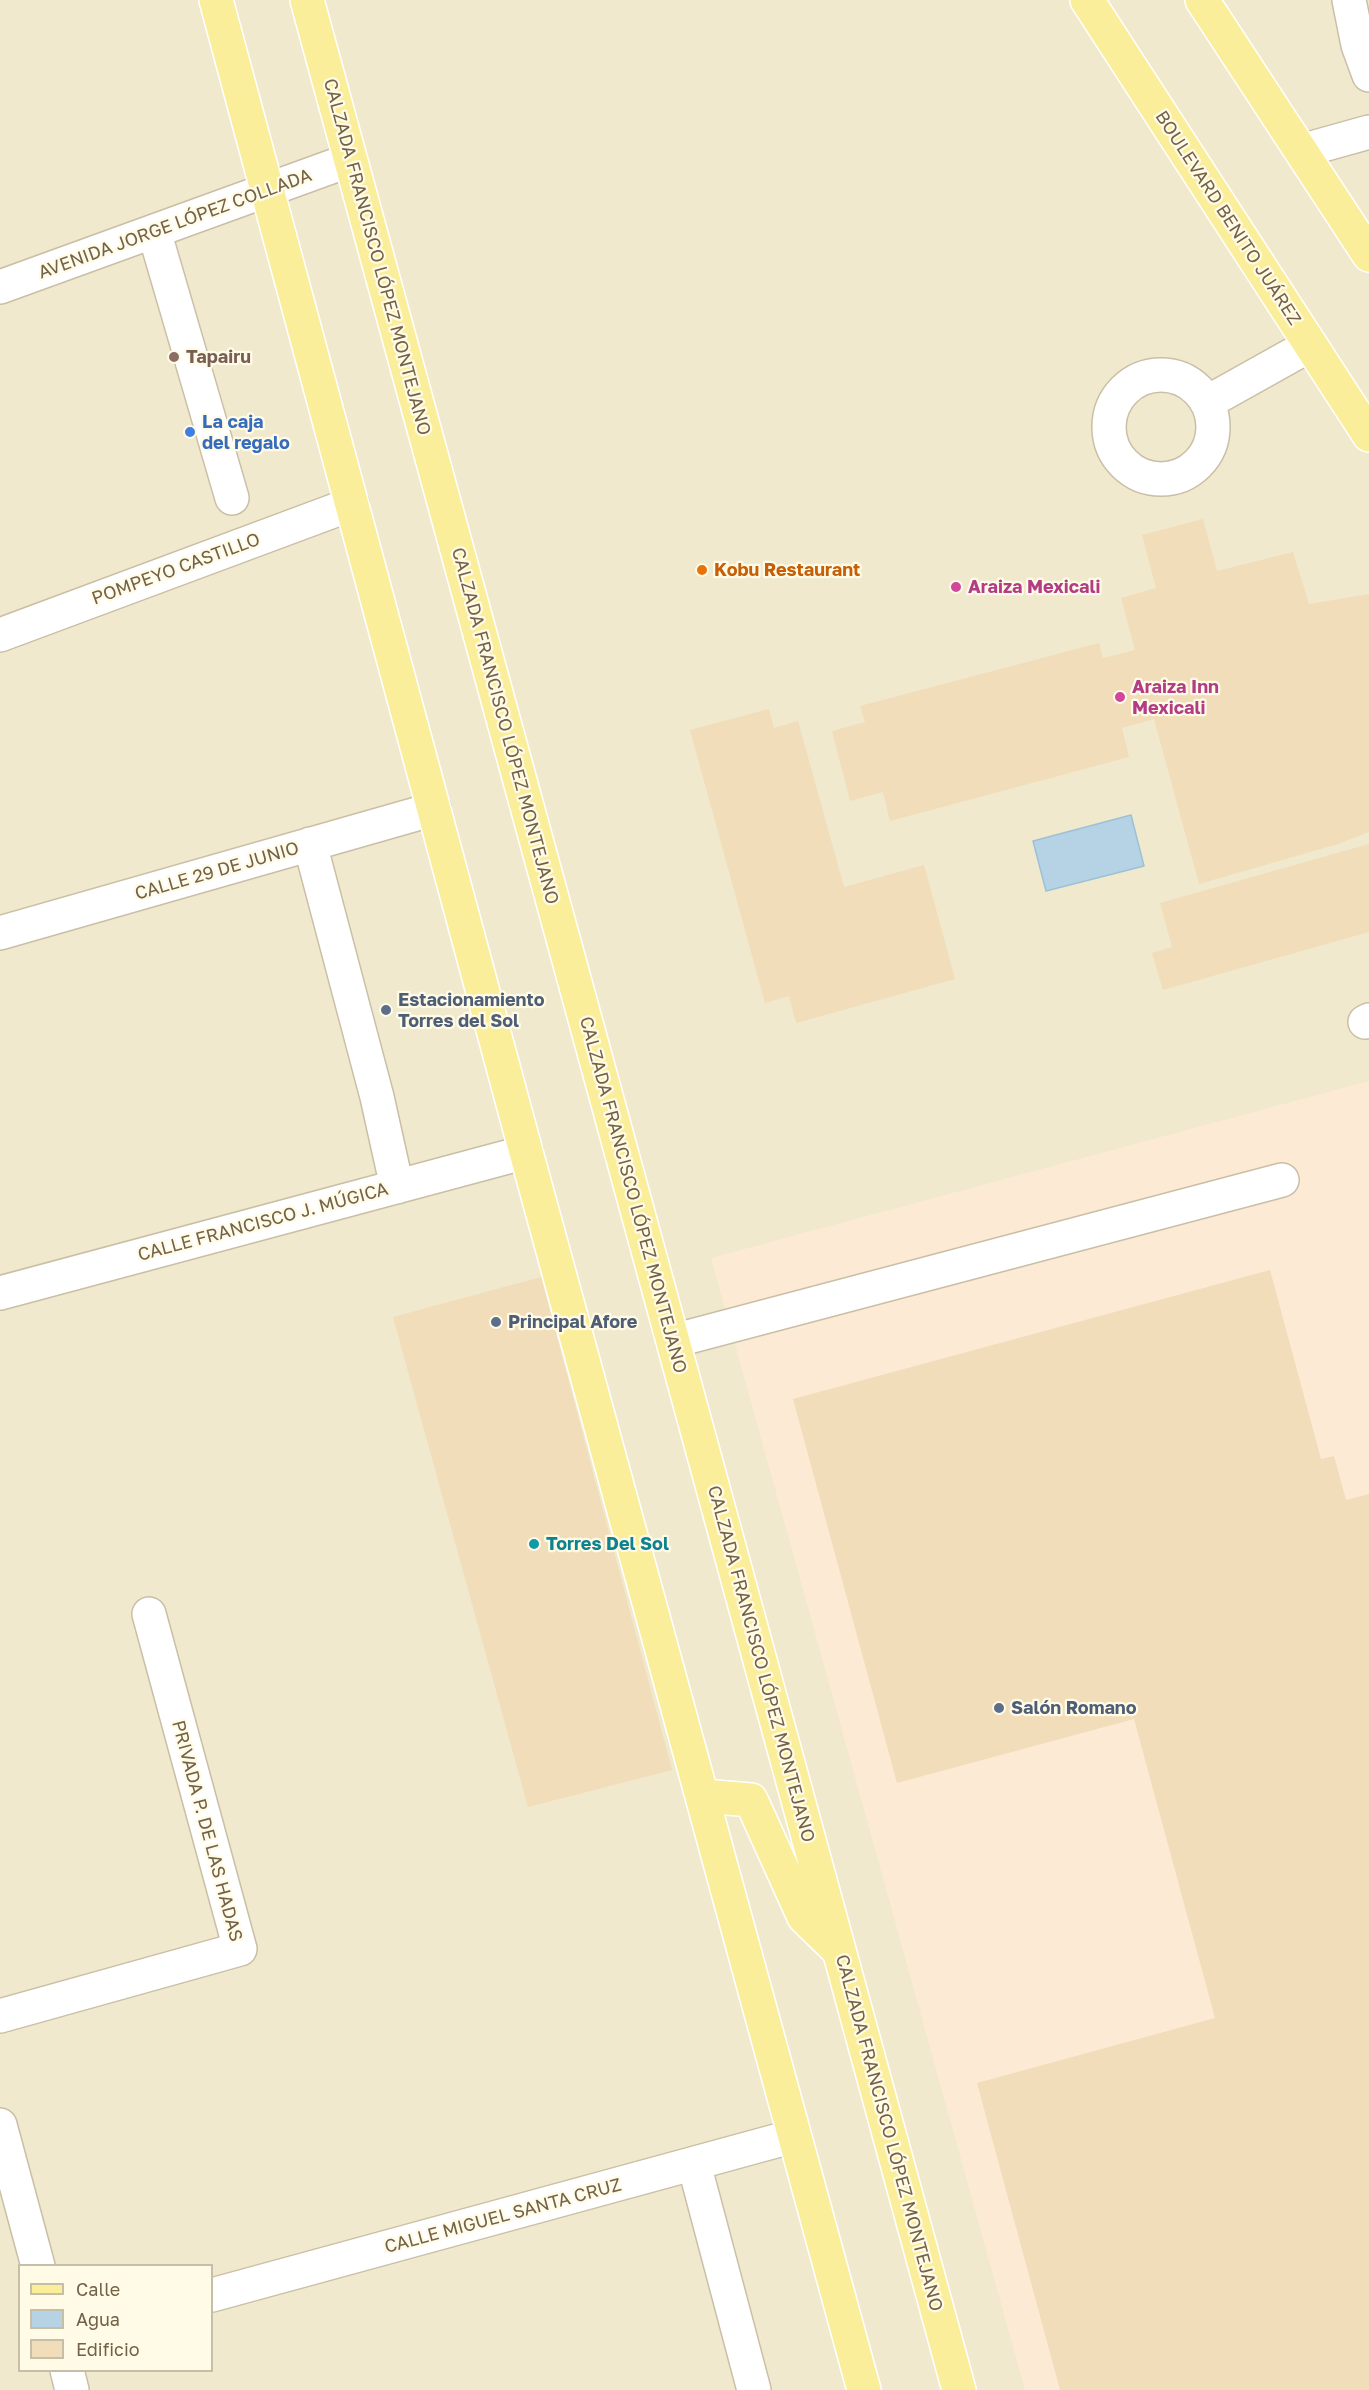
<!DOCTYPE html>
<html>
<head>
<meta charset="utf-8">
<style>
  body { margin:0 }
  #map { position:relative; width:1369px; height:2390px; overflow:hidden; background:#fcf8e1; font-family:"Golos Text",sans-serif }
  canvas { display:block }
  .legend { position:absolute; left:18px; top:2264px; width:195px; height:108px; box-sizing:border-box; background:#fffbe7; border:2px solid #c7bea7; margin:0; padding:8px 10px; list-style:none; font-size:18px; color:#736248 }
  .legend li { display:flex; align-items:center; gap:12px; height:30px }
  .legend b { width:30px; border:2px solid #c7bea7 }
</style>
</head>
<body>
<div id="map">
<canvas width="1369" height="2390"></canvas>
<ul class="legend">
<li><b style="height:8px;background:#fbee9a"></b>Calle</li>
<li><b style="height:16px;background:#b6d3e5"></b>Agua</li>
<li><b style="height:16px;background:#f1ddb9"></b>Edificio</li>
</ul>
</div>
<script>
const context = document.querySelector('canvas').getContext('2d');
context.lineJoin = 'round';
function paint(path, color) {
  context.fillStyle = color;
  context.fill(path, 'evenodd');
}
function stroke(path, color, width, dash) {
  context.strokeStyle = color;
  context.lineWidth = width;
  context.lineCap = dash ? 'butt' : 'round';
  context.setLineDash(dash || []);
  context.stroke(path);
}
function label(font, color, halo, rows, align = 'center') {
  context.font = font + ' "Golos Text",sans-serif';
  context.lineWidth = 4.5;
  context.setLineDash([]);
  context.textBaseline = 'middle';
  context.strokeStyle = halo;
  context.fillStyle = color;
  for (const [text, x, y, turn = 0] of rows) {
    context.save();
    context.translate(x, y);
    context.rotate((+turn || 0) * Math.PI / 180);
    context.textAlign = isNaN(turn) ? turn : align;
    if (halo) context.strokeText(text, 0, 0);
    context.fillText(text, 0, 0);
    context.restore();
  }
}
paint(new Path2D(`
  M0 0H1369V2390H0ZM20 2266H212V2370H20Z`), '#f0e9cd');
paint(new Path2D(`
  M1369 1081V2390H1025L711 1258Z`), '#fcead5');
const water = new Path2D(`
  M1131 815 1144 866 1046 891 1033 841Z`);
paint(water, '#b6d3e5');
stroke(water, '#9dc0d7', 1.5);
paint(new Path2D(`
  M1203 519 1217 571 1293 552 1309 604 1369 594V832L1338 844 1199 884 1154 719 1122 728 1129 757 890 821 883 792 850 801 832 731 865 722 860 706 1099 643 1103 658 1135 650 1121 598 1156 588 1142 535Z
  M769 709 774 728 798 721 844 887 924 865 955 979 796 1023 789 996 765 1003 690 730Z
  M1369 844V932L1163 990 1152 953 1172 947 1160 903Z
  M1270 1270 1321 1459 1334 1456 1346 1500 1369 1494V2390H1060L977 2083 1215 2018 1134 1719 897 1783 793 1399Z
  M541 1277 672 1770 528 1807 393 1317Z`), '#f1ddb9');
const minor = new Path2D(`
  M1349 0 1358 45 1369 75
  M1301 151 1369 132
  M154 231 232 498
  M0 287 350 160
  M1109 427a52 52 0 1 1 104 0a52 52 0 1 1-104 0Z
  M1208 402 1310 345
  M0 635 352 504
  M310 844 377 1097 397 1187
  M0 933 434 809
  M1365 1022 1369 1020
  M0 1293 526 1152
  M673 1341 1282 1180
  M0 2016 240 1949 149 1614
  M0 2125 38 2266
  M694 2164 754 2390
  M212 2295 794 2136
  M67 2370 72 2390`);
const major = new Path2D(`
  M216 0 526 1152 864 2390
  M307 0 959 2390
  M1087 0 1369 435
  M1202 0 1369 255
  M703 1796 751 1800 804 1917 839 1951`);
stroke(minor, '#cabfa6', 36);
stroke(major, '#fff', 36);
stroke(minor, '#fff', 33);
stroke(major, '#fbee9a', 33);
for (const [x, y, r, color] of [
  [174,357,6,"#8d6e63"],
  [190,432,6,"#3f7fe0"],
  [702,570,6,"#e8710a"],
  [956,587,6,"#d1479c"],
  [1120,697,6,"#d1479c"],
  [386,1010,6,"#5c6f8a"],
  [496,1322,6,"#5c6f8a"],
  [534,1544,6,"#0f9aa8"],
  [999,1708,6,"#5c6f8a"]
]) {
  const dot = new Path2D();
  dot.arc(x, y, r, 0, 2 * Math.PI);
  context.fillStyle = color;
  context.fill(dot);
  stroke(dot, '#fffbe7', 2);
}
label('18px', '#736248', '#fffbe7', [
  ["BOULEVARD BENITO JUÁREZ",1228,218,57],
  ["AVENIDA JORGE LÓPEZ COLLADA",175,224,-20],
  ["CALZADA FRANCISCO LÓPEZ MONTEJANO",377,257,75],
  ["POMPEYO CASTILLO",176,569,-20],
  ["CALZADA FRANCISCO LÓPEZ MONTEJANO",505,726,75],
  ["CALLE 29 DE JUNIO",217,871,-16],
  ["CALZADA FRANCISCO LÓPEZ MONTEJANO",633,1195,75],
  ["CALLE FRANCISCO J. MÚGICA",263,1222,-15],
  ["CALZADA FRANCISCO LÓPEZ MONTEJANO",761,1664,75],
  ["PRIVADA P. DE LAS HADAS",207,1831,75],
  ["CALZADA FRANCISCO LÓPEZ MONTEJANO",889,2133,75],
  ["CALLE MIGUEL SANTA CRUZ",503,2216,-15]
]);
label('bold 18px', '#785e54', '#fffbe7', [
  ["Tapairu",186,357]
], 'left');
label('bold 18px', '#366cbe', '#fffbe7', [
  ["La caja",202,422],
  ["del regalo",202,443]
], 'left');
label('bold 18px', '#c56008', '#fffbe7', [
  ["Kobu Restaurant",714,570]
], 'left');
label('bold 18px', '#b23c85', '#fffbe7', [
  ["Araiza Mexicali",968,587],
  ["Araiza Inn",1132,687],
  ["Mexicali",1132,708]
], 'left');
label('bold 18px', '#4e5e75', '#fffbe7', [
  ["Estacionamiento",398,1000],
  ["Torres del Sol",398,1021],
  ["Principal Afore",508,1322],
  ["Salón Romano",1011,1708]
], 'left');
label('bold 18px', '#0d838f', '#fffbe7', [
  ["Torres Del Sol",546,1544]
], 'left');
</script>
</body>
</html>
